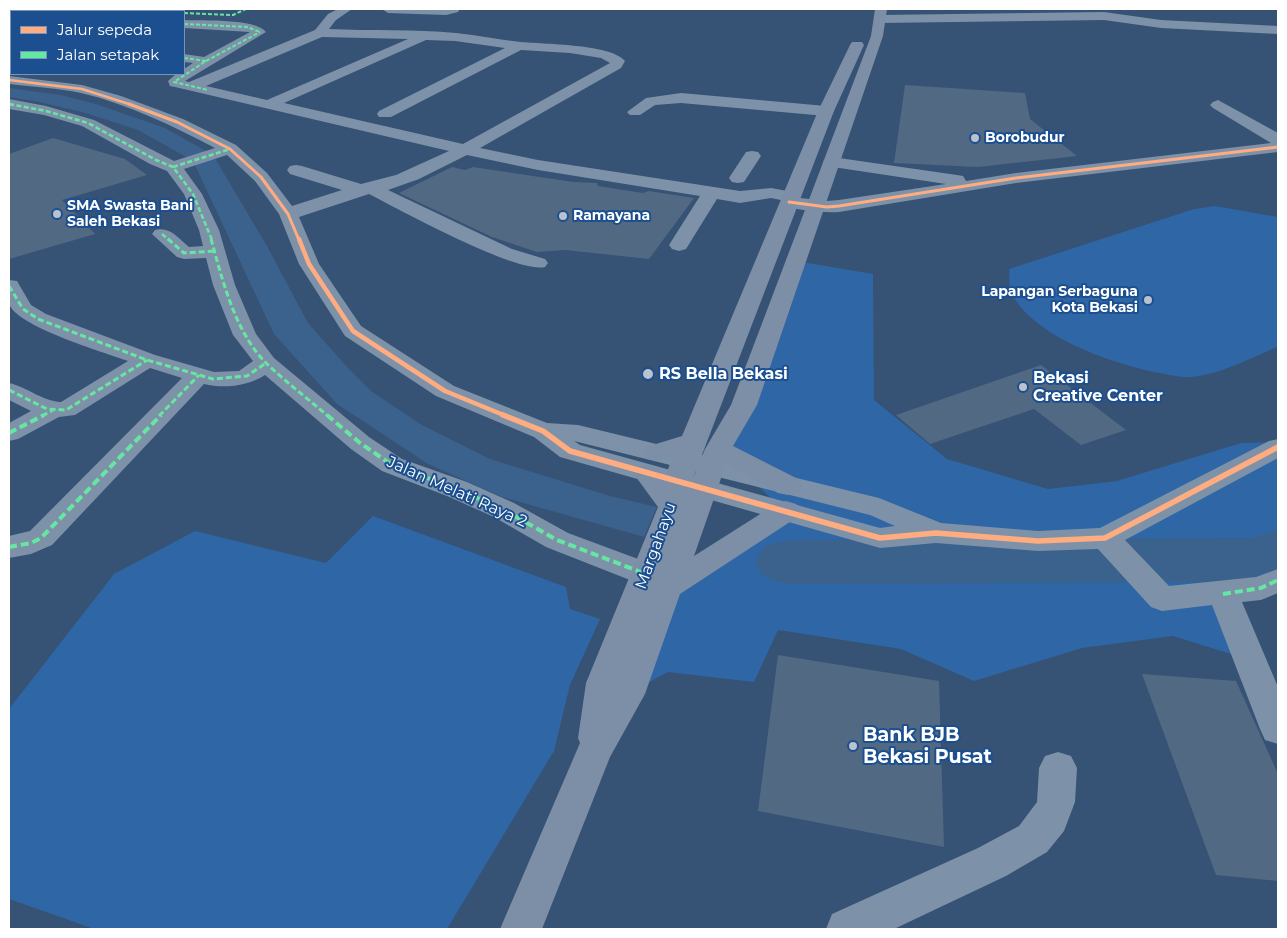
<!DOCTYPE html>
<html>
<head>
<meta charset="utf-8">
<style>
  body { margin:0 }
  #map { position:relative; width:1287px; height:938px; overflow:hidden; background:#365274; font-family:Montserrat,sans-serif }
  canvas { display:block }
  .frame { position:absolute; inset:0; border:10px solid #fff; pointer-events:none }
  .legend { position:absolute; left:10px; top:10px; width:175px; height:65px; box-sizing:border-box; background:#1b4f8f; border:1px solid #7695bc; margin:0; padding:6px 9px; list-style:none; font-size:15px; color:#fff }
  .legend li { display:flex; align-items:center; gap:10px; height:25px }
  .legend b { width:25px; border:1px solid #7695bc }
</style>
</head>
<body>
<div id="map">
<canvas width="1287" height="938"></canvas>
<div class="frame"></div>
<ul class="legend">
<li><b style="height:6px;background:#ffac80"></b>Jalur sepeda</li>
<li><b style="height:6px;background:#66e7a1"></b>Jalan setapak</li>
</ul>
</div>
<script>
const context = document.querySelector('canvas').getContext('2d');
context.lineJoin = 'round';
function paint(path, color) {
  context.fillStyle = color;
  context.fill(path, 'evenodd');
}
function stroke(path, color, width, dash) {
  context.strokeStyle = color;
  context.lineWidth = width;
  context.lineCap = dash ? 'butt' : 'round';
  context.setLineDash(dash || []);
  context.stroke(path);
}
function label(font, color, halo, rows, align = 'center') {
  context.font = font + ' Montserrat,sans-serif';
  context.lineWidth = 4;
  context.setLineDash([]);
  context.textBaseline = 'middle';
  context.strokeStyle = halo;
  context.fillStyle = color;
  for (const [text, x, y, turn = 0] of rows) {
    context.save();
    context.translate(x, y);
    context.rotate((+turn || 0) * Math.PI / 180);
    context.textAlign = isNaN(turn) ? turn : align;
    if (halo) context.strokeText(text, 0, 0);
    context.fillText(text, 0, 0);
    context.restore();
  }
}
paint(new Path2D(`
  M1215 206 1278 217V347C1250 358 1222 374 1192 377 1180 378 1166 374 1154 372 1109 362 1033 337 1011 292 1008 286 1010 276 1009 269L1194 209Z
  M796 261 873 274 874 400 947 459 1048 489 1117 481 1241 443 1278 442V580L1261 588 1223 594 1250 660 1173 636 1082 648 974 681 901 649 778 630 754 682 668 672 627 694 666 588 785 511 718 449Z
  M373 516 566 587 570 609 600 619 570 685 554 751 447 929H94L9 899V709L114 574 195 531 326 563Z`), '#2f66a5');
paint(new Path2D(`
  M9 88 61 95 96 104 165 128 213 155 267 246 308 323 348 368 371 391 422 425 490 459 610 496 657 507 644 537 502 497 428 464 337 404 274 334 193 161 138 130 82 112 39 102 9 97Z`), '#3b618d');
paint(new Path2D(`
  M1278 530V577L1262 582 786 584 764 577 755 562 764 547 786 540 1252 538Z`), '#3b618d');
paint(new Path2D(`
  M905 85 1025 93 1030 119 1077 156 978 167 894 163Z
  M53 138 125 159 147 175 62 200 95 234 9 259V154Z
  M452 167 465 170 473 167 573 182 597 183 598 186 643 193 649 191 694 198 649 259 565 250 537 252 492 237 399 193Z
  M1041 365 1126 430 1081 445 1034 409 930 444 896 415Z
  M778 655 939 681 944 847 758 811Z
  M1142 674 1236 681 1278 774V881L1216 875Z`), '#526984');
paint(new Path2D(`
  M40 9H134L135 11H42Z
  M338 9H352L336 20 329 29C371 31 414 29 456 33 478 35 499 40 521 42 542 44 612 44 625 61L621 68 480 148 538 160 740 191 771 188 798 193 800 198 827 201 839 200 946 184 826 166 823 162 826 158 832 157 957 175 963 176 966 181 1016 173 1271 143 1213 108 1210 105 1213 102 1218 100 1278 133V152L1016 183 839 212C821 213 800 210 782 206L781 200 771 198 740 203 717 199 686 249 679 251 672 249 669 245 700 196 538 170 467 155 419 179 388 190 512 249 545 259 548 263 545 267C517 274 400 210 369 194L299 217 319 264 361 326 454 386 547 423 578 425 879 498 941 523 1038 531 1100 528 1269 441 1278 439V458L1125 540 1169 586 1256 577 1278 569V593L1261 600 1242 602 1278 687V744L1265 740 1260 729 1212 605 1162 611 1151 607 1098 549 1038 551 936 543 880 548 560 457 534 437 436 396 345 336 299 264 279 214 255 181 227 155 184 169 202 194 219 230 235 285 256 334 274 358 369 437 402 459 467 482 514 503 568 533 657 566 662 574 657 582 646 585 635 582 546 547 494 517 447 496 382 471 351 449 265 375C248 386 224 389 204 384L52 545 31 554 9 558V536L30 531 182 378 150 368 75 415 59 417 18 439 9 441V423L31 411 9 400V383C27 387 42 401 61 402L128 361C103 352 22 328 10 306 7 299 9 288 9 280L17 281 31 305 46 314 155 355 214 372 239 371 253 361 233 335 213 285 206 258 184 259 177 257 152 234 155 230C170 226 178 238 189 247L203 246 199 230 184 194 167 171 150 164 82 126 44 115 9 109V99L46 106 94 120 174 161 215 148C173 126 128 104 81 93 58 88 33 87 9 84V76L82 85 121 96 183 119 236 145 267 173 292 206 342 190 290 174 287 170 290 166 296 165 302 166 361 184 396 175 449 151 175 87 170 86 168 81 176 74H184V69L193 63 184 62V54L204 57 250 32 184 28V20C202 21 255 18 266 32L185 81 189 82 315 30 328 14ZM322 37 408 39 267 100 206 86ZM426 40 455 41 505 48 379 111 377 114 379 117H391L521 50 570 53 601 58 610 63 463 144 284 103ZM574 441 870 515 895 526 880 528 580 445Z
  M382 9H460L458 12 446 15 388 13Z
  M1104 12 1161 20 1278 26V34L1161 28 1104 20 880 23 874 19 880 15Z
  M11 39V47L9 48V40Z
  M681 93 826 106 831 108 834 111 831 114 826 116 681 103 655 105 640 115H630L627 112 646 98Z
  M752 151 758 152 761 156 744 182 738 183 732 182 729 178 746 152Z
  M1058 752 1071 756 1077 768 1075 802 1064 831 1047 852 1006 876 894 929H826L832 914 978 848 1019 826 1037 802 1039 768 1045 756Z`), '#7d92a8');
paint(new Path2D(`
  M875 9H887L883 36 757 405 733 446 798 479 802 486 798 493 788 495 778 493 726 464 694 556 776 504 786 501 796 504 800 511 796 518 680 594 645 694 610 757 542 929H500L580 743 578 738 586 683 658 507 633 473 637 467C651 463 656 466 665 477L673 456 656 461 646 459 643 453 646 447 682 436 818 111 850 45 852 42H862L864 45 834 111 690 486 705 449 731 405 871 36Z`), '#7d8ea7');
stroke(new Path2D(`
  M25 11 30 9
  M9 16 11 14`), '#7e92a7', 2, [4.5, 2]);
stroke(new Path2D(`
  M46 9 129 11
  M184 13 233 15 246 9
  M184 24 247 27 260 32
  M9 28 11 27
  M9 44 11 43
  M184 58 206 61 174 82 208 90
  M206 61 260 32
  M9 104 14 105`), '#66e7a1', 2, [4, 2]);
stroke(new Path2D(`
  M9 104 46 111 88 123 156 160 173 167 193 194 212 240
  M173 167 230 149
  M162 234 169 240`), '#66e7a1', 2.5, [5, 2.5]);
stroke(new Path2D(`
  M168 239 184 253 215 251
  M211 239C223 282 235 332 267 364 286 382 308 399 328 416
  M9 286 23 309 38 319 147 360 213 379 247 376 266 363
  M9 390 47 409 66 410 147 360
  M42 416 53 410
  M159 416 199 375`), '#66e7a1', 3, [6, 3]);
stroke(new Path2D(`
  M327 415 360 443 392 465 457 489 504 510 557 540 646 574
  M9 433 44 415
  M9 547 31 543 41 538 161 415
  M1223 594 1261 588 1278 580`), '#66e7a1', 4, [8, 4]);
stroke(new Path2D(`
  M9 80 82 89 132 105`), '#ffac80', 2.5);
stroke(new Path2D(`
  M129 104 177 122 230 149 261 177 288 214 299 240
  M789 202 827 207 839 206 1016 178 1278 147`), '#ffac80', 3);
stroke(new Path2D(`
  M299 239 309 264 353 331 445 391 506 416`), '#ffac80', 4.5);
stroke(new Path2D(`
  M503 415 543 431 570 451 880 538 936 533 1038 541 1105 538 1278 447`), '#ffac80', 5.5);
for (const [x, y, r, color] of [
  [975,138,5,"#b9c2ce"],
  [57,214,5,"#b9c2ce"],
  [563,216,5,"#b9c2ce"],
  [1148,300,5,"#b9c2ce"],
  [648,374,6,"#b9c2ce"],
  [1023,387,5,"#b9c2ce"],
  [853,746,5,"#b9c2ce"]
]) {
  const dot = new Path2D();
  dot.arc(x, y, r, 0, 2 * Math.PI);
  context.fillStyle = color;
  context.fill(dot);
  stroke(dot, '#1b4f8f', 2);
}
label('bold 14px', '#fff', '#1b4f8f', [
  ["Borobudur",985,138],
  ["SMA Swasta Bani",67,206],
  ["Saleh Bekasi",67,222],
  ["Ramayana",573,216],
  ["Lapangan Serbaguna",1138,292,"right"],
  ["Kota Bekasi",1138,308,"right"]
], 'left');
label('bold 16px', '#fff', '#1b4f8f', [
  ["RS Bella Bekasi",659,374],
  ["Bekasi",1033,378],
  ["Creative Center",1033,396]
], 'left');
label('16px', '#fff', '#1b4f8f', [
  ["Jalan Melati Raya 2",457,492,24],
  ["Margahayu",656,546,-70]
]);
label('bold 19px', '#fff', '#1b4f8f', [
  ["Bank BJB",863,735],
  ["Bekasi Pusat",863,757]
], 'left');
</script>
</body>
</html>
